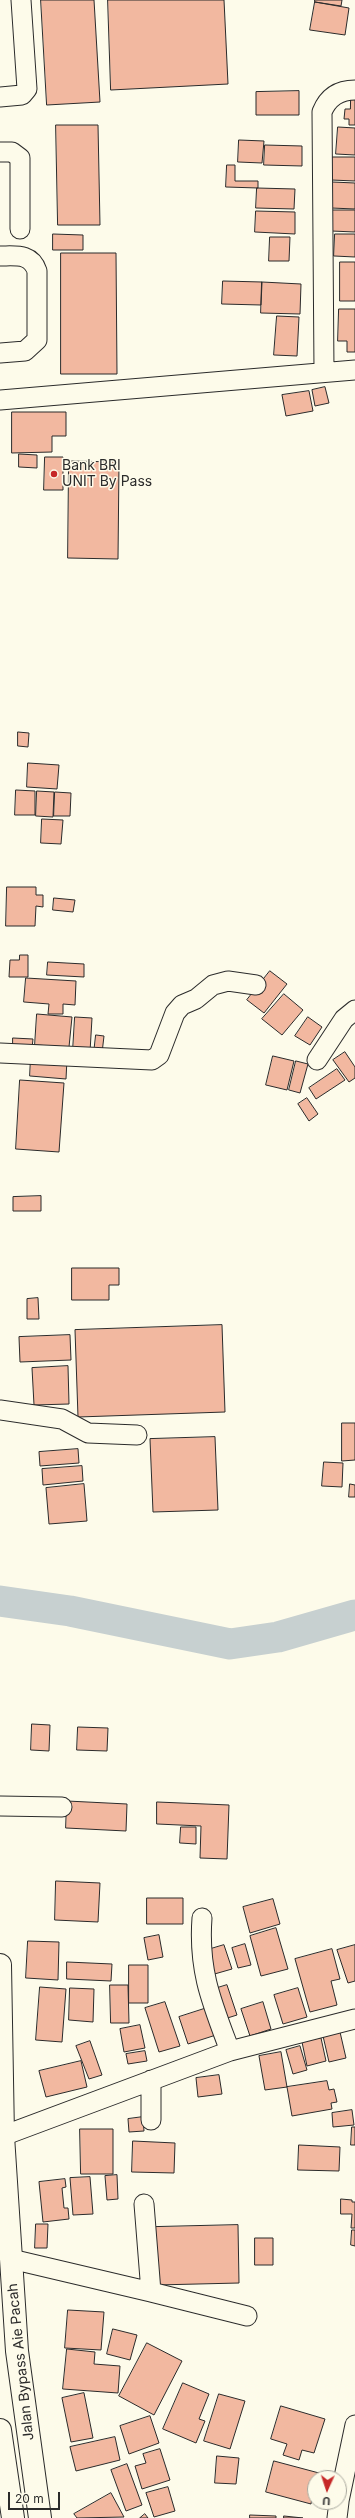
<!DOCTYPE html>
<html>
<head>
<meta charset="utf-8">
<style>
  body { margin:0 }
  #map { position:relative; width:355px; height:2518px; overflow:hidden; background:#fdfbea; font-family:Inter,sans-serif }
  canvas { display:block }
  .north { position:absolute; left:307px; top:2470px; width:40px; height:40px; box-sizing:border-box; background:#fdfbea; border:1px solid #a9a89e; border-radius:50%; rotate:183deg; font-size:11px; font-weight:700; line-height:16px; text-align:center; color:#2b2b2b }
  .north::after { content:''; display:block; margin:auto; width:14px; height:18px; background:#c62828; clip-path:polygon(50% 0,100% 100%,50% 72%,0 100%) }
  .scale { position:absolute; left:8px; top:2492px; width:52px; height:18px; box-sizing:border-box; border:2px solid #2b2b2b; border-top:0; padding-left:5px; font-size:12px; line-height:14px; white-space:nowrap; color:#2b2b2b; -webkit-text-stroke:3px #fdfbea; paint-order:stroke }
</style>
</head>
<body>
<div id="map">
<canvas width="355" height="2518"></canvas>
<div class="north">U</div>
<div class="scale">20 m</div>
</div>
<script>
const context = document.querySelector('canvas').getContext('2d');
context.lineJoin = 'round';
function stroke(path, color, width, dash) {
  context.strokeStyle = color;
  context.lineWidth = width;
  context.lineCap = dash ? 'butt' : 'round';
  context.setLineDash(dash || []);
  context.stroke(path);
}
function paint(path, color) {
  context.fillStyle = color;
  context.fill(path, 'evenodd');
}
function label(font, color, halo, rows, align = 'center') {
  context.font = font + ' Inter,sans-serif';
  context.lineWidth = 3;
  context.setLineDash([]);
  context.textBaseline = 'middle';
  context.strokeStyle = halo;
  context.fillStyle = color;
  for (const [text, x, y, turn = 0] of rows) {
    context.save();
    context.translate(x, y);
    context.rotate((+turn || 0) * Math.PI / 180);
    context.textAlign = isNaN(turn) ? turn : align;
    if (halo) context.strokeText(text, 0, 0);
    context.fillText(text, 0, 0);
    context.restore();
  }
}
stroke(new Path2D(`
  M0 1601 70 1611 230 1644 278 1637 355 1615`), '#c7d0d0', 31);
const building = new Path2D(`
  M41 0H94L100 102 47 105Z
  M108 0H224L228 84 111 90Z
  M315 0H342L341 6 315 2Z
  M315 2 349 8 345 35 310 30Z
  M299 91V115H256V92Z
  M351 99H355V125H349V119H344L345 109H350Z
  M56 125H98L100 225H58Z
  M338 127 355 128V155L336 154Z
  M239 140 264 141 262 163 238 162Z
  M265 145 302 146V166L264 165Z
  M332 157H355V181L331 180Z
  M227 165H235V181H258V188L226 187Z
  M332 182 355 183V209L331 208Z
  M257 188 295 189 294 209 256 208Z
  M332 210H355V232L331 231Z
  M256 211 295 212V234L255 232Z
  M53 234 83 235V250H53Z
  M335 234H355V257L334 256Z
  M270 237H290L289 261H269Z
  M61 253H116L117 374H61Z
  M340 262H355V301H340Z
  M223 281 262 282 261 305 222 304Z
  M262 282 301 284 300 314 261 313Z
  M339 309H355V352H347V341H338Z
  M277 316 299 317 297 356 274 355Z
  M325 387 329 403 315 406 312 390Z
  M309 391 313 411 286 416 282 395Z
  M12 412H66V436H52V452L12 453Z
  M19 454 37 455V468L19 467Z
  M45 457H63V490H44Z
  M69 461 119 462 118 559 68 558Z
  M18 732 29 733 28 747 18 746Z
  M28 763 59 765 57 789 27 787Z
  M16 790 35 791V815H15Z
  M37 791 54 792 53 817 36 816Z
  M55 792 71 793 70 816H54Z
  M42 819 63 820 61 844 41 843Z
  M7 887H36V895H43V907L36 906 35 926H6Z
  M54 898 75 900 73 912 53 910Z
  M20 955H28V977H9L10 960H19Z
  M48 962 84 964V977L47 975Z
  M270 971 287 984 264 1013 247 1000Z
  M26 978 76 981 75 1005 63 1004V1014H48L49 1004 24 1002Z
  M284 994 303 1010 282 1035 262 1019Z
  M37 1014 72 1017 69 1047 35 1045Z
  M75 1017 92 1018 90 1052 73 1050Z
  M308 1017 322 1027 310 1045 295 1036Z
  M96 1035 104 1036 102 1053H94Z
  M13 1038 33 1039 32 1048 13 1047Z
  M345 1052 355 1067V1078L349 1082 333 1060Z
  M31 1056 67 1059 66 1079 30 1076Z
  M273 1056 294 1061 287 1090 266 1085Z
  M296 1061 308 1064 300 1093 289 1090Z
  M337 1069 345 1080 316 1099 309 1088Z
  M20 1080 64 1083 59 1152 16 1149Z
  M307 1098 318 1114 309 1121 298 1104Z
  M41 1196V1211H13V1197Z
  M72 1268H119V1285H109V1300H72Z
  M38 1298 39 1319H27V1299Z
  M222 1325 225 1412 78 1417 75 1330Z
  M70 1335 71 1360 20 1362 19 1337Z
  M68 1366 69 1404 34 1405 32 1368Z
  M342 1423H355V1460L342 1461Z
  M215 1437 218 1510 153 1512 150 1439Z
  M78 1449 79 1463 40 1466 39 1452Z
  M324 1462 343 1463 342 1487 322 1486Z
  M82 1466 83 1481 43 1485 42 1469Z
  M84 1484 87 1521 49 1524 46 1488Z
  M350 1484 355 1485V1497H349Z
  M32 1724 50 1725 49 1751 31 1750Z
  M78 1727 108 1728 107 1751 77 1750Z
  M67 1801 127 1804 126 1831 66 1828Z
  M157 1802 229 1805 227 1859 200 1858 201 1826 157 1824Z
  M181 1827H196V1844L180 1843Z
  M56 1881 100 1883 98 1922 55 1920Z
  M147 1898H183V1924H147Z
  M273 1899 280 1924 250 1933 243 1907Z
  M276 1928 288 1969 261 1976 250 1936Z
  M159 1935 163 1957 148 1960 144 1938Z
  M28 1941 59 1942 58 1980 26 1978Z
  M245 1944 251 1965 238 1968 232 1948Z
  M224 1945 232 1969 211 1975 204 1951Z
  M355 1945V1981L348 1983 337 1950Z
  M332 1949 340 1979 331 1981 337 2005 310 2012 295 1959Z
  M67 1962 112 1964 111 1981 67 1979Z
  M129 1965H148V2003H129Z
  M110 1985H128L129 2023H111Z
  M227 1985 237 2015 221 2020 211 1990Z
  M40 1987 66 1989 62 2042 36 2040Z
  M70 1988 94 1989 93 2022 69 2020Z
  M298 1988 307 2017 283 2024 274 1995Z
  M165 2002 180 2046 159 2052 145 2008Z
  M263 2002 271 2029 250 2036 241 2009Z
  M207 2008 216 2035 188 2044 179 2017Z
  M140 2025 145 2048 124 2052 120 2029Z
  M340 2032 346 2058 329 2062 323 2036Z
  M321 2038 326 2061 307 2066 302 2042Z
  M90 2041 102 2075 89 2079 76 2046Z
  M300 2046 307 2070 293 2074 286 2050Z
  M145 2051 147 2061 128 2064 126 2054Z
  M281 2052 287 2087 265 2090 259 2056Z
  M81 2061 87 2087 46 2097 39 2071Z
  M219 2075 222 2094 198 2097 196 2078Z
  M327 2081 329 2090 334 2089 337 2102 331 2103 332 2109 292 2116 287 2087Z
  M352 2110 354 2125 333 2127 332 2113Z
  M143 2117 144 2131 129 2132 128 2119Z
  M352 2127H355V2145H351Z
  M80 2129H113V2174H81Z
  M133 2141 175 2143 174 2173 132 2172Z
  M299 2145 340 2147 339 2171 298 2170Z
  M117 2175 118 2199 107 2200 105 2176Z
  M90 2177 93 2214 73 2215 70 2178Z
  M65 2179 66 2187 62 2188 64 2208H68L69 2219 43 2222 39 2182Z
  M341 2199 352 2200V2202H355V2228H351L352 2214H341Z
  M36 2224H48L47 2248H35Z
  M238 2225 239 2283 156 2285 155 2227Z
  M352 2230H355V2246L351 2245Z
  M255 2238H273V2265H255Z
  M68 2310 104 2312 101 2350 65 2348Z
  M113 2329 137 2335 130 2360 107 2354Z
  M147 2343 182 2361 154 2415 119 2396Z
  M67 2349 95 2352 94 2364 120 2366 118 2393 63 2389Z
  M183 2383 209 2394 199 2419 205 2421 196 2443 163 2429Z
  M84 2393 93 2438 71 2442 62 2398Z
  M219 2394 245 2401 230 2449 204 2441Z
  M281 2406 325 2419 314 2453 302 2450 299 2460 283 2455 287 2444 271 2439Z
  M150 2416 159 2443 129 2454 120 2426Z
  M115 2437 120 2460 76 2471 70 2447Z
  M160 2449 170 2480 142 2489 135 2466 146 2463 143 2454Z
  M217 2456 239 2458 236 2484 215 2483Z
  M274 2461 319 2473 318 2478H315L311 2504 266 2492Z
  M127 2464 142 2505 126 2511 111 2470Z
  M168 2487 175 2511 154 2517 146 2493Z
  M111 2493 124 2517 77 2518 74 2514Z
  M145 2514 148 2518H140Z
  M250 2515 276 2516V2518H250Z
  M284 2516 303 2518H284Z`);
paint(building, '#f2b8a0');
stroke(building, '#2b2b2b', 1);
const minor = new Path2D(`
  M0 97 22 95 27 89 21 0
  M0 152H12L20 158V229
  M0 256C16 256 31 253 37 271V340L25 351 0 353
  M324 371 322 112C328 97 339 90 355 90
  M0 400 355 370
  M0 1053 152 1060 159 1055 175 1013 182 1005 196 999 213 985 228 981 256 985
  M317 1060 344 1019 355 1010
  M0 1410 62 1419 88 1433 137 1435
  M0 1806 62 1807
  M202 1918C198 1971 212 2003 230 2051
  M151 2080V2120
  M0 2137 230 2051 355 2019
  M11 2259 151 2292 144 2204
  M151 2292 247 2316
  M339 2501 355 2425
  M337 2518 339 2502`);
const highway = new Path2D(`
  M0 1965 3 2136 17 2351 40 2518
  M0 2430 13 2518`);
stroke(minor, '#2b2b2b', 21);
stroke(highway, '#2b2b2b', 24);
stroke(minor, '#fdfbea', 19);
stroke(highway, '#fdfbea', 22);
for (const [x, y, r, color] of [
  [54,474,4,"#c62828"]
]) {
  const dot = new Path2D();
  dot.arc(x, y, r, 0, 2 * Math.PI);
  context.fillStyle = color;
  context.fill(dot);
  stroke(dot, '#fdfbea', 1.5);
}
label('14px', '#2b2b2b', '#fdfbea', [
  ["Bank BRI",62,466],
  ["UNIT By Pass",62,482]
], 'left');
label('14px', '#2b2b2b', '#fdfbea', [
  ["Jalan Bypass Aie Pacah",21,2362,-96]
]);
</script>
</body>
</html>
